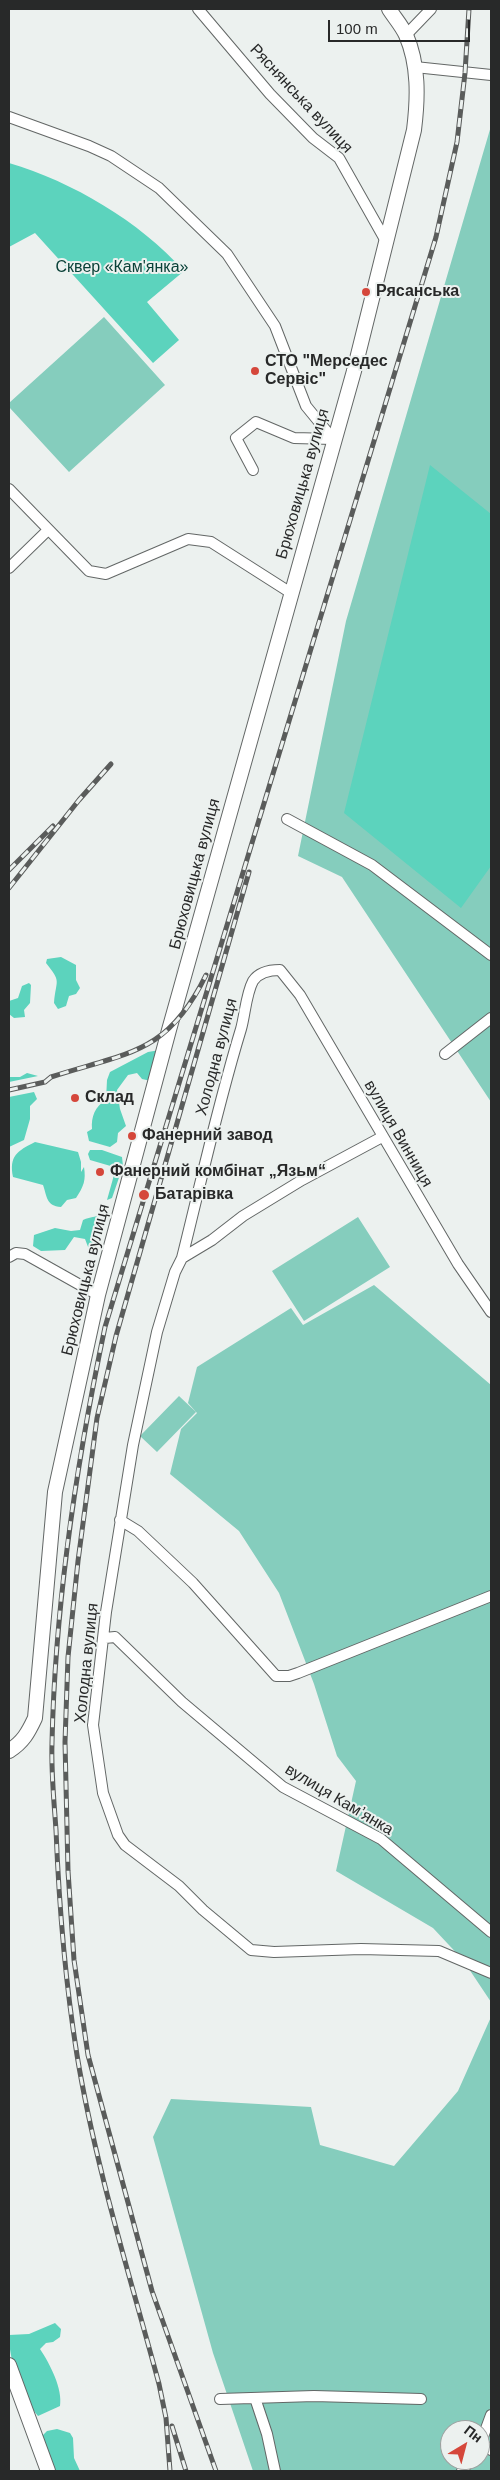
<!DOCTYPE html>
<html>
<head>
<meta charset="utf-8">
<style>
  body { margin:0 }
  #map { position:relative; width:500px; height:2480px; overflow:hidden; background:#ecf1ef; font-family:Helvetica,sans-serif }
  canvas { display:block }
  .frame { position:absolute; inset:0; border:10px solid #282929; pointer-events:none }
  .north { position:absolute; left:440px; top:2420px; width:50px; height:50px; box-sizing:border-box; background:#ecf1ef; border:1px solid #9ea1a0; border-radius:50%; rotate:37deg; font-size:14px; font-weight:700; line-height:20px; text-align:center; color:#282929 }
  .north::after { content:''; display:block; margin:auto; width:18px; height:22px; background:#d5473b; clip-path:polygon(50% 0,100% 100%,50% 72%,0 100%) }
  .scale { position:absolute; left:328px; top:20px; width:142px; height:22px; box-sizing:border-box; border:2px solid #282929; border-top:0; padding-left:6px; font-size:15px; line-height:18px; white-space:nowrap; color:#282929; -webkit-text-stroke:4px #ecf1ef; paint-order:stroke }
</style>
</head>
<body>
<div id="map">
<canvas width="500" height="2480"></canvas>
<div class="frame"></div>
<div class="north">Пн</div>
<div class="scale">100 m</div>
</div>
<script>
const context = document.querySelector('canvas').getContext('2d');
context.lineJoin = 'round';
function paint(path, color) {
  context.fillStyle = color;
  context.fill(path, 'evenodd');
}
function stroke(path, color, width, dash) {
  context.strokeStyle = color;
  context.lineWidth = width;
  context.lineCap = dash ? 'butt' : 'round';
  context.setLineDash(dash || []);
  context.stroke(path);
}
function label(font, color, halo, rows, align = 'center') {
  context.font = font + ' Helvetica,sans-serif';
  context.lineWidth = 4;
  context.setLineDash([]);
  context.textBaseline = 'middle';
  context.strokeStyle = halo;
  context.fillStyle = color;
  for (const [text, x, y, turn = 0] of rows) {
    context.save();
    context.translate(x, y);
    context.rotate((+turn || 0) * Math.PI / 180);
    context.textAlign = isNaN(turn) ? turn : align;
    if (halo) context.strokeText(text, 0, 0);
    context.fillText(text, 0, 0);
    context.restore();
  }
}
paint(new Path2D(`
  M491 126V1102L342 877 298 856 346 621Z
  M104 317 165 385 69 472 9 407V403Z
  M358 1217 390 1267 304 1321 272 1271Z
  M374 1285 491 1385V2002L463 1960 433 1928 336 1871 356 1781 337 1756 314 1684 279 1593 239 1531 170 1474 181 1429 197 1413 188 1403 197 1367 291 1308 303 1325Z
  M179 1396 196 1412 157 1452 140 1436Z
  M491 2017V2471H253L213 2353 153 2137 171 2099 311 2107 320 2145 394 2166 458 2091ZM450 2430H480V2460H450Z`), '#85cdbd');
paint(new Path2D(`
  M9 163C73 182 139 221 184 271L147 302 179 340 153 363 35 233 9 247Z
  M430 465 491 514V866L461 908 344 813Z
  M61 957 76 965V980L80 988 76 994 69 996 66 1006 58 1009 54 1003C56 979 62 983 46 963L47 959Z
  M29 983 31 985 30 1003 24 1010 25 1017 14 1018 9 1014V1001L18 998 22 986Z
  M160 1050 151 1081 142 1079 137 1073 128 1075 117 1090 120 1109 126 1126 118 1133 117 1142 110 1147 89 1141 87 1132 92 1129C91 1117 95 1106 106 1100L107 1080 110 1072 148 1052Z
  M27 1073 38 1076 9 1082V1077H20Z
  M34 1092 37 1099 30 1106V1119L24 1140 9 1147V1097Z
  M35 1142 78 1152 81 1162V1172L84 1167C86 1180 84 1186 76 1198L67 1200 61 1207C46 1206 47 1196 43 1185L13 1177C9 1156 17 1151 35 1142Z
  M90 1150H102L122 1157 123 1166 112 1198 107 1200 114 1175V1167L90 1160 88 1154Z
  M105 1212 110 1214 90 1252 85 1239 74 1237 65 1250 41 1251 33 1246 34 1235 55 1228 71 1231 80 1230 83 1220C91 1216 98 1218 105 1212Z
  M55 2323 61 2329 60 2337 53 2342 46 2343 40 2349C50 2364 63 2389 60 2406L38 2416C21 2396 9 2361 9 2335L29 2334Z
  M57 2429 70 2433 73 2438 74 2458 80 2471H52L42 2436 47 2431Z`), '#5cd3bd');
const minor = new Path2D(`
  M198 9 270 94 313 138 339 158 387 243
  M406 35 431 9
  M415 67 491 75
  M9 117 89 146 111 156 159 188 227 254 275 326 306 406 333 439
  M253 470 236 438 256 422 294 438 333 439
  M9 489 89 571 106 574 188 539 211 542 291 593
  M9 568 48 530
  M287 819 372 865 491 955
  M445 1054 491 1018
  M9 1257 16 1253 25 1254 98 1295
  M182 1258 212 1240 243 1216 302 1180 382 1137
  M491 1312 458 1264 300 995 280 970C270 970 259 972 253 981 246 994 245 1015 241 1029 218 1104 201 1182 182 1258L175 1272 157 1332 133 1445 106 1612 93 1725 103 1793 118 1835 125 1845 179 1886 203 1910 251 1950 274 1952 361 1949 439 1951 491 1973
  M120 1520 138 1531 193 1583 276 1676H289L298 1673 491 1596
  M105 1638 115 1637 182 1702 283 1787 381 1839 491 1932
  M255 2398 267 2434 275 2471
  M220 2399 314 2396 421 2399
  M481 2443 491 2450
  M480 2445 491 2415
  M462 2471 470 2460`);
const major = new Path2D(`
  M9 1751C23 1742 28 1733 35 1718L55 1492 98 1295 169 1030 354 371 414 130C418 98 419 65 406 35 402 26 394 17 389 9
  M9 2365 48 2471`);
stroke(minor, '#636766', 12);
stroke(major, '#636766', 16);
stroke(minor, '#fff', 10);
stroke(major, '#fff', 14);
const rail = new Path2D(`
  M9 870 53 826
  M9 888 79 800 111 764
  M9 1090 45 1082 51 1077C128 1052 167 1055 206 975
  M172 2426 186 2471
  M170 2471 166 2418 159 2384C130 2276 95 2165 77 2055 65 1980 59 1905 56 1830 54 1801 51 1772 52 1743 55 1603 76 1465 105 1327L436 237 457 142 465 73 469 9
  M216 2471 152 2291 88 2055 74 1960 68 1871 65 1742 68 1657 78 1561 97 1418 116 1336 249 872`);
stroke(rail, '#5a5c5b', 5);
stroke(rail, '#ecf1ef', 3, [9]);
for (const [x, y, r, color] of [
  [366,292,5,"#d5473b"],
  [255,371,5,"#d5473b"],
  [75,1098,5,"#d5473b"],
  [132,1136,5,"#d5473b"],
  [100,1172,5,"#d5473b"],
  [144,1195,6,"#d5473b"]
]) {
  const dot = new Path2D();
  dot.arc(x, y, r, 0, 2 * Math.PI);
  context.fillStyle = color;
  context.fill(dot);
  stroke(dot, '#ecf1ef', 2);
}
label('16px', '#282929', '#ecf1ef', [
  ["Ряснянська вулиця",301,99,47],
  ["Брюховицька вулиця",303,484,-74],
  ["Брюховицька вулиця",195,874,-75],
  ["Холодна вулиця",217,1057,-75],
  ["вулиця Винниця",398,1134,60],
  ["Брюховицька вулиця",86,1280,-76],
  ["Холодна вулиця",87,1663,-84],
  ["вулиця Камʼянка",339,1800,31]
]);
label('16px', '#0a4138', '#ecf1ef', [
  ["Сквер «Кам'янка»",122,268]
]);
label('bold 16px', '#282929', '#ecf1ef', [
  ["Рясанська",376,292],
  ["СТО \"Мерседес",265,362],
  ["Сервіс\"",265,380],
  ["Склад",85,1098],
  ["Фанерний завод",142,1136],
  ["Фанерний комбінат „Язьм“",110,1172],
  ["Батарівка",155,1195]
], 'left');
</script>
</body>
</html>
